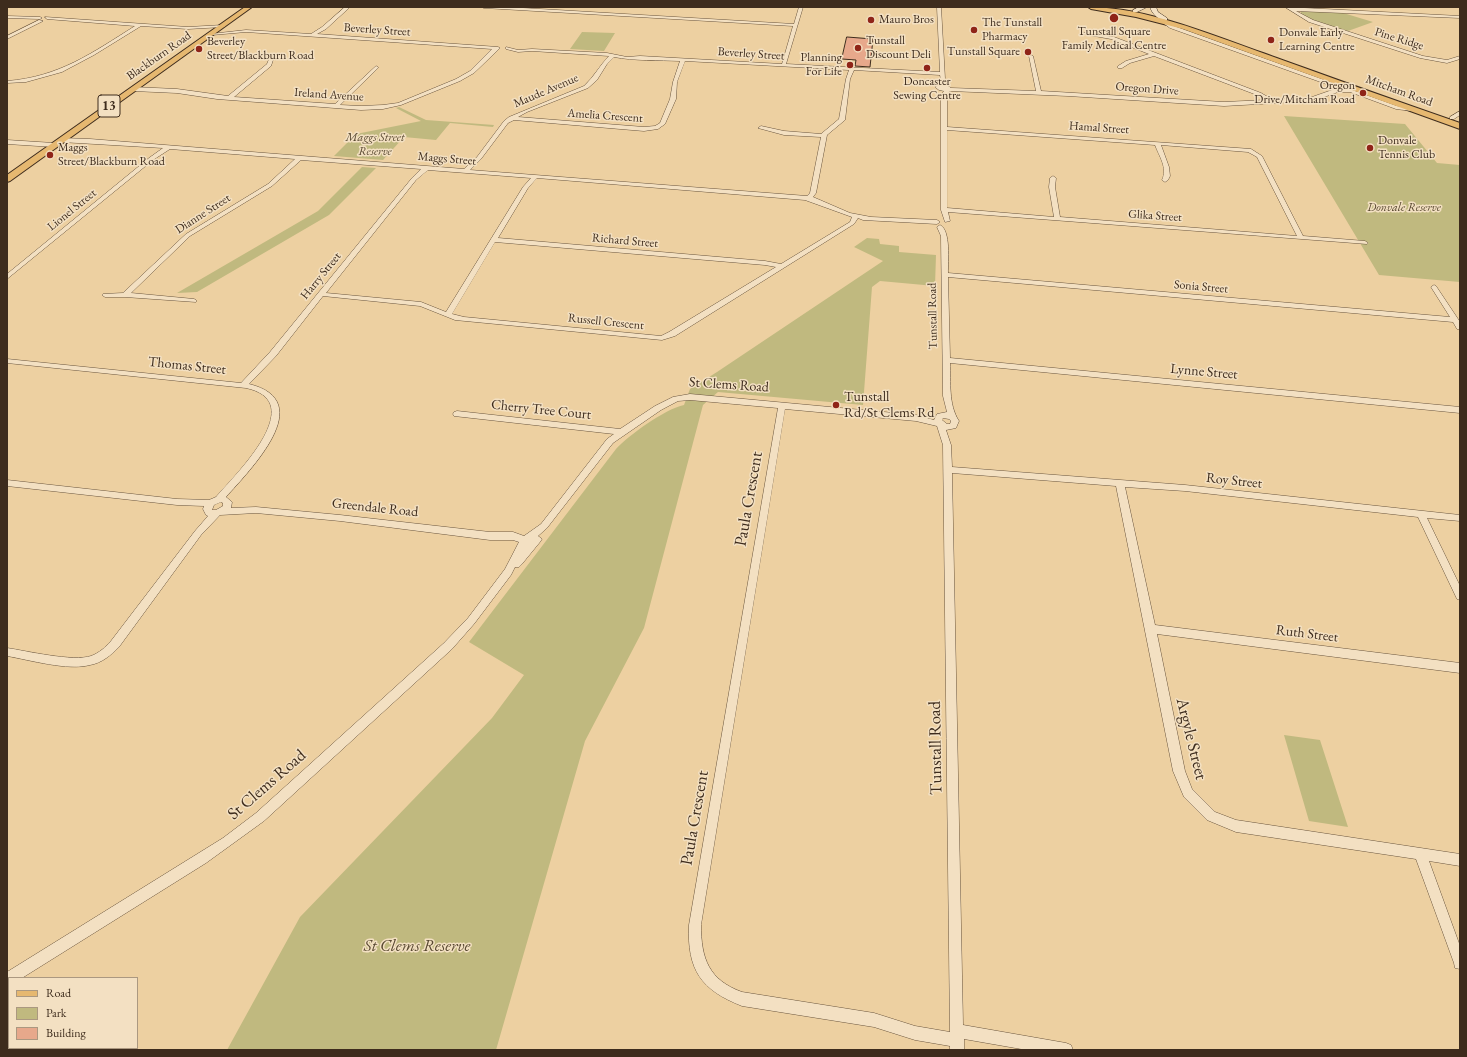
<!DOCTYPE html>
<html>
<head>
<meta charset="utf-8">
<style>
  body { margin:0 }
  #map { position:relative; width:1467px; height:1057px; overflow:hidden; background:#edd0a1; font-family:"EB Garamond",serif }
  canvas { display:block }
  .frame { position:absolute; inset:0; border:8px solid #3e2c1d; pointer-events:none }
  .legend { position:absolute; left:8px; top:977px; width:130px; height:72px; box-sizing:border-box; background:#f3e0c2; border:1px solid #ab9880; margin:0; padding:5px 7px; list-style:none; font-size:12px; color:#3e2c1d }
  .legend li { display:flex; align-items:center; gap:8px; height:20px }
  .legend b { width:20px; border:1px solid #ab9880 }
</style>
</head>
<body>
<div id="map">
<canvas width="1467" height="1057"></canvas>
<div class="frame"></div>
<ul class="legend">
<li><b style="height:5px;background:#e6b870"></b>Road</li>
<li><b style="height:11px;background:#c0b97f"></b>Park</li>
<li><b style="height:11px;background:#e7a88b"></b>Building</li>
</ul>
</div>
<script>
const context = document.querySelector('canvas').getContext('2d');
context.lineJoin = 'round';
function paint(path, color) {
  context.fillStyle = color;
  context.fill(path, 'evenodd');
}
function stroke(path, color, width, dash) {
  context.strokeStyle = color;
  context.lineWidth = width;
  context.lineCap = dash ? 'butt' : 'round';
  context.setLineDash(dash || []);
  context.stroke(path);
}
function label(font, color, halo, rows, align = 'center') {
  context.font = font + ' "EB Garamond",serif';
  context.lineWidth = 3;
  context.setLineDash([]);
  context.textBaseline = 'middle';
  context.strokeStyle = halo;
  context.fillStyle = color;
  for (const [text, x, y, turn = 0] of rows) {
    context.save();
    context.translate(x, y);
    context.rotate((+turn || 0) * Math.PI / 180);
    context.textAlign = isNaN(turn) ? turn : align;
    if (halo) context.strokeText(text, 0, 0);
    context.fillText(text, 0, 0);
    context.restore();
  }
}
paint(new Path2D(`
  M1301 11 1340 12 1373 22 1348 31 1313 21 1301 14Z
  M582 32 615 33 604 51 570 49Z
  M399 107 426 120 494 125 493 127 450 123 436 140 404 137 383 160 334 156 356 134 421 121 396 108Z
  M1284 116 1405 124 1437 163 1460 165V282L1379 275Z
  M362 167 376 168 329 215 197 292 177 293 318 211Z
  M867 238 879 239 880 244 899 246V252L936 255 935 286 880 281 872 287 863 405 718 392 703 405 644 628 585 741 496 1050H227L300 917 492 718 524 675 469 642 616 449C629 435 665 409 684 405L690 389 717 372 883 261 854 247Z
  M1284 735 1320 740 1348 827 1309 821Z`), '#c0b97f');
const building = new Path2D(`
  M847 37 873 39 870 67 855 66 856 60 842 59Z`);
paint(building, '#e7a88b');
stroke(building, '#3e2c1d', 1);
const minor = new Path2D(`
  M345 7H350L326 29 317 34 498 47 500 48 474 73 460 81 401 105 383 109 361 110 217 99 177 93 133 91 130 89 133 87 177 89 228 96 267 64 269 59H271L273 60 271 66 234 97 335 104 376 66 378 67V68L340 105 361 106 383 105 398 103 456 79 470 71 492 49 246 32 212 35 210 34 246 30 311 34 322 27Z
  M482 7H506L794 24 799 7H803L786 64 940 72 937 7H941L945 79 941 80 940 75 854 70 850 79 845 120 827 135 816 193 813 197 850 213 871 217 937 220 940 222 937 224 863 220 858 218 854 224 675 336 662 340 455 320 420 306 323 296 276 356 249 384C319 401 250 470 226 497L232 502 231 508 256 507 340 515 490 532H513L524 536 541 524 607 439 614 434 454 416 453 414 454 412 457 411 620 429 655 406 673 397 690 394 916 415 934 420 937 414 947 412 943 396 941 236 937 227 940 225C951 230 948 262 948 273L1450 317 1431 287 1434 285 1436 286 1460 322V329H1457L1453 322 948 277 950 358 1460 407V413L950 363C951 382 948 404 959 421L956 428 946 430 951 445 952 467 1185 485 1460 515V521L1427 518 1460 586V600L1457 599 1418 517 1185 491 1125 487 1155 625 1460 663V673L1157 634 1185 771 1192 789 1215 812 1236 820 1460 854V866L1429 861 1460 946V969L1455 968 1454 963 1416 859 1236 832 1207 820 1184 797 1173 771 1116 486 952 473 963 1025 1066 1043 1071 1045 1073 1050H1027L964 1039V1050H950V1046L915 1040 874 1027 742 1006C701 990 687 970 689 925L778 408 690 400 678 401 661 410 613 443 547 528 538 536 542 539 540 542 522 564 519 567H515L511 575 474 624 452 649 264 821 206 863 22 978H9V984L7 983V972L223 838 256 813 444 643 468 618 505 569 519 542 513 540H490L340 521 256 513 220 515 201 535 119 647C111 655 102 663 90 665 68 671 30 660 7 656V648C27 651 73 662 91 656 99 653 106 647 111 641L195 531 208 516 206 515 203 509 204 506 177 505 7 486V480L177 499 209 500 216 497C234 476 311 402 246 388L7 363V359L241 383 270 352 412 178 421 169 301 160 272 186 190 236 131 293 194 299 196 300V302L125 297H105L102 295 103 294 123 293 186 234 268 184 295 159 170 149 153 160 7 279V274L149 158 163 148 61 142 58 140 61 138 90 139 464 169 477 157 504 121 509 117 584 86C594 77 600 65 609 56L532 51 518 52 506 49V47L518 50 532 49 607 53 627 57 640 56 782 64 793 26 484 8ZM614 57C634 61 659 60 680 61L673 82 670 99 660 123 655 126 644 127 518 117 527 112 588 88 597 80 607 64ZM685 61 849 70 846 79 839 119 821 134 784 131 761 126 758 128 784 135 821 137 810 193 807 196 470 170 481 159 508 123 514 120 644 131 658 129 665 124 676 99 677 82ZM428 170 531 178 523 187 446 312 421 302 326 293 416 180ZM537 178 805 200 852 217 850 222 781 264 765 261 498 238 528 188ZM495 242 765 265 776 267 669 332 661 336 464 317 452 314ZM785 409 916 421 937 426 943 445 950 1032 915 1026 874 1013 742 992C709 980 701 959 701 925ZM943 418 949 419 951 421 950 424H947L942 420ZM221 502 223 503V506L216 510H212L214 505Z
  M1285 7 1460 16V18L1296 11 1313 20 1423 56 1447 60 1460 56V59L1447 63 1420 58 1309 22Z
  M7 16 40 17 42 18 40 19 7 18Z
  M45 17 188 27 223 25 225 26 223 27 188 29 141 26 94 55 62 72 26 82 7 83V81C59 77 92 53 135 26L47 19Z
  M39 20 43 21 7 39V36Z
  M1165 21 1174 26 1397 106 1415 109 1412 111 1396 109 1350 92H1338L1313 101 1224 106 1068 96 950 91 947 95V127L1251 149 1262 156 1303 236 1365 241 1368 243 1367 244 948 212 950 221 945 222 941 210V95L944 91 939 90 935 87C941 83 946 84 951 88L1036 91 1029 56 1031 55 1033 56 1041 91 1224 102 1266 100 1257 95 1154 56 1130 63 1122 68H1118V66L1126 61 1149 54 1111 39 1083 34 1081 32 1114 37 1261 93 1273 100 1312 97 1335 89H1340L1170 28 1163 23ZM947 130 1155 145C1159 156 1168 168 1162 180L1165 182 1168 180 1170 176 1169 167 1161 145 1248 152 1257 157 1297 236 1060 217 1055 187 1056 178 1053 176 1050 178 1049 187 1054 217 947 208Z
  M1460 111V115L1454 119H1450V117Z
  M7 140 54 143 57 145 54 147 7 144Z`);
const secondary = new Path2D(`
  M1139 7H1147L1137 12H1133V10Z
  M1150 7H1156L1158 12 1167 18V20C1159 21 1152 14 1150 7Z`);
const primary = new Path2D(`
  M245 7H252L10 181 7 182V175Z
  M1088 7C1144 7 1207 33 1260 52 1327 76 1393 100 1460 123V129L1183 29 1136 17 1091 9Z`);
stroke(minor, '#6a553e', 1);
stroke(secondary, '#3e2c1d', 1);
stroke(primary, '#3e2c1d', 2);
paint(minor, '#f3e0c2');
paint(secondary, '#f3e0c2');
paint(primary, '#e6b870');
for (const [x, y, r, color] of [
  [1114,18,5,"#8f2418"],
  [871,20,4,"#8f2418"],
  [974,30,4,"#8f2418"],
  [1271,40,4,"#8f2418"],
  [858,48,4,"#8f2418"],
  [199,49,4,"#8f2418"],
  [1028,52,4,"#8f2418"],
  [850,65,4,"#8f2418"],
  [927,68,4,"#8f2418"],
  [1363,93,4,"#8f2418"],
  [1370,148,4,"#8f2418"],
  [50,155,4,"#8f2418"],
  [836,405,4,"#8f2418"]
]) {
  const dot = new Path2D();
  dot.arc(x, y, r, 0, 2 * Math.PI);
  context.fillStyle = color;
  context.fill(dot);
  stroke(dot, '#f3e0c2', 1.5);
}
label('12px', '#3e2c1d', '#f3e0c2', [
  ["Mauro Bros",879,20],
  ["The Tunstall",982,23],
  ["Pharmacy",982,37],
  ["Tunstall Square",1114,32,"center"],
  ["Family Medical Centre",1114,46,"center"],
  ["Donvale Early",1279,33],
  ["Learning Centre",1279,47],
  ["Tunstall",866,41],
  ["Discount Deli",866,55],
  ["Beverley",207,42],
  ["Street/Blackburn Road",207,56],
  ["Tunstall Square",1020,52,"right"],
  ["Planning",842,58,"right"],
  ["For Life",842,72,"right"],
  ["Doncaster",927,82,"center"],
  ["Sewing Centre",927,96,"center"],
  ["Oregon",1355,86,"right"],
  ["Drive/Mitcham Road",1355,100,"right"],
  ["Donvale",1378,141],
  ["Tennis Club",1378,155],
  ["Maggs",58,148],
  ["Street/Blackburn Road",58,162]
], 'left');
label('12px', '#3e2c1d', '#f3e0c2', [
  ["Beverley Street",377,30,4],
  ["Pine Ridge",1399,39,17],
  ["Beverley Street",751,54,4],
  ["Blackburn Road",159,56,-35],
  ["Oregon Drive",1147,89,4],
  ["Maude Avenue",546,91,-23],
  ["Mitcham Road",1399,91,20],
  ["Ireland Avenue",329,95,4],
  ["Amelia Crescent",605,116,4],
  ["Hamal Street",1099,128,4],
  ["Maggs Street",447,159,5],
  ["Lionel Street",72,210,-39],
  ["Dianne Street",203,214,-33],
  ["Glika Street",1155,216,4],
  ["Richard Street",625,241,5],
  ["Harry Street",321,276,-51],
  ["Sonia Street",1201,287,5],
  ["Tunstall Road",933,316,-91],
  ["Russell Crescent",606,322,6]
]);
label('italic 12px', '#584831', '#f3e0c2', [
  ["Maggs Street",375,138],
  ["Reserve",375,152],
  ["Donvale Reserve",1404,208]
]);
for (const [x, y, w] of [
  [109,106,22]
]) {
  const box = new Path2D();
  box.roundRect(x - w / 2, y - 11, w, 22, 3);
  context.fillStyle = '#f3e0c2';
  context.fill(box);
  stroke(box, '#3e2c1d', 1);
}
label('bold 13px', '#3e2c1d', null, [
  ["13",109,106]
]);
label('14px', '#3e2c1d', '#f3e0c2', [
  ["Thomas Street",187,366,6],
  ["Lynne Street",1204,372,5],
  ["St Clems Road",729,385,4],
  ["Cherry Tree Court",541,410,6],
  ["Roy Street",1234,481,6],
  ["Greendale Road",375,508,6],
  ["Ruth Street",1307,634,7]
]);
label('14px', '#3e2c1d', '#f3e0c2', [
  ["Tunstall",844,397],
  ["Rd/St Clems Rd",844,413]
], 'left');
label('17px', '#3e2c1d', '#f3e0c2', [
  ["Paula Crescent",749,499,-80],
  ["Argyle Street",1191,739,76],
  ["Tunstall Road",936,748,-91],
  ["St Clems Road",267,785,-41],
  ["Paula Crescent",695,818,-80]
]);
label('italic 17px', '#584831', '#f3e0c2', [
  ["St Clems Reserve",417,946]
]);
</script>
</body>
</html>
